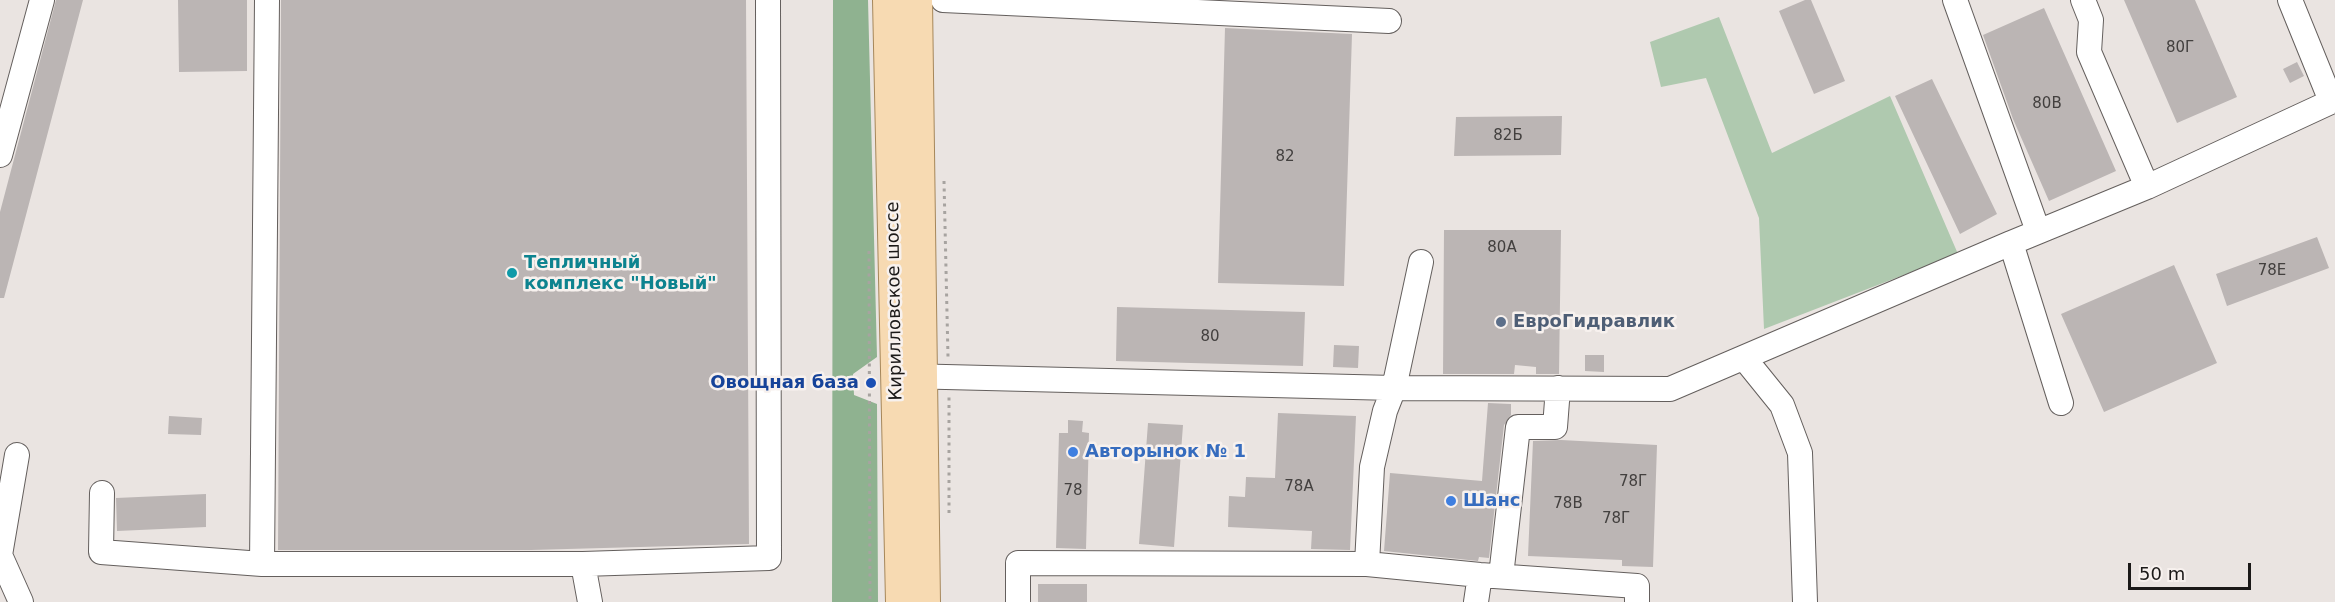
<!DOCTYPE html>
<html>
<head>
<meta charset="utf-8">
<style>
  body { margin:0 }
  #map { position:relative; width:2335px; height:602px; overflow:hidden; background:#eae4e1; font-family:"DejaVu Sans",sans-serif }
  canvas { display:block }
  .scale { position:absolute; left:2128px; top:563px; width:123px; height:27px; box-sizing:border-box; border:3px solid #1b1918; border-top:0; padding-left:8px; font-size:18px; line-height:21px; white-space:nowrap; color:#1b1918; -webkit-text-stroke:4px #f7f1ee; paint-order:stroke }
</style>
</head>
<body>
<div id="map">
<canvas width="2335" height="602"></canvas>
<div class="scale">50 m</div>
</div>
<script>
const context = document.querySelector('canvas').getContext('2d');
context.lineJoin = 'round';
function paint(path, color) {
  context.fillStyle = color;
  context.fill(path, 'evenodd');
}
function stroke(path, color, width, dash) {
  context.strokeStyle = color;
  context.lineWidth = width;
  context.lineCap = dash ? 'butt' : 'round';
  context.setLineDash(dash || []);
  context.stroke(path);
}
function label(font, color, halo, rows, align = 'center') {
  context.font = font + ' "DejaVu Sans",sans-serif';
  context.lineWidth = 5;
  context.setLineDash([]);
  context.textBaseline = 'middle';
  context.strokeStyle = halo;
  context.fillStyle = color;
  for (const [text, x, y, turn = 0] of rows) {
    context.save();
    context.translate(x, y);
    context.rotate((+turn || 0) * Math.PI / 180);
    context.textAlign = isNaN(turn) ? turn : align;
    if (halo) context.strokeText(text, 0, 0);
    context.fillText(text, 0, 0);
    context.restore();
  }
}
paint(new Path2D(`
  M1719 17 1772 153 1890 96 1958 254 1764 329 1759 218 1706 78 1661 87 1650 42Z`), '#afc9af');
paint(new Path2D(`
  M833 0H868L877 357 853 374 854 395 877 404 878 602H832Z`), '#8fb290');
paint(new Path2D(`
  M56 0H83L4 298H0V212Z
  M178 0H247V71L179 72Z
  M281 0H746L749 544 531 550H278Z
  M1805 0H1811L1845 81 1814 94 1779 11Z
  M2124 0H2195L2237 97 2177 123Z
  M2044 8 2116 171 2049 201 2013 119 1983 35Z
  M1225 28 1352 34 1344 286 1218 283Z
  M2297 62 2304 76 2290 83 2283 69Z
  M1932 79 1997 214 1960 234 1895 96Z
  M1562 116 1561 155 1454 156 1456 117Z
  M1444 230H1561L1559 374H1536V367L1515 365 1514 374H1443Z
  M2317 237 2329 268 2227 306 2216 274Z
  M2174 265 2217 363 2104 412 2061 314Z
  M1117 307 1305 312 1303 366 1116 361Z
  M1334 345 1359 346 1358 368 1333 367Z
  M1585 355H1604V372L1585 371Z
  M1488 403 1511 404V415L1504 425 1489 558 1479 557 1478 561 1384 551 1390 473 1482 481Z
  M1278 413 1356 416 1350 550 1311 549 1312 531 1228 527 1229 496 1245 497 1246 477 1275 478Z
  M169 416 202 418 201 435 168 434Z
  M1068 420 1083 421 1082 432 1089 433 1086 549 1056 548 1059 433H1068Z
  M1148 423 1183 425 1174 547 1139 544Z
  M1561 440 1657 445 1653 567 1622 566V560L1528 556 1533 441Z
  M206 494V527L117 531 116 498Z
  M1038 584H1087V602H1038Z`), '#bbb5b4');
const minor = new Path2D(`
  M943 0 1389 21
  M1955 0 2038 231
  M2083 0 2091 20 2089 52 2147 187
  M2290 0 2331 101
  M0 155 42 0
  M2011 243 2147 187 2335 100
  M1744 358 1782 405 1800 453 1805 602
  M905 376 1394 388 1670 389 2011 243 2061 403
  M17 455 0 555 21 602
  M102 493 101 552 262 564H583L769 558 768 0
  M262 564 267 0
  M583 564 590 602
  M1367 564 1372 467 1385 411 1394 388 1421 262
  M1501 576 1518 427H1555L1558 388
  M1018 602V563L1367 564 1480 575 1637 586V602
  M1476 602 1480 575`);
const major = new Path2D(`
  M888 0 901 602
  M917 0 925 602`);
stroke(minor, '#645f5d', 26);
stroke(major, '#a6875a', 32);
stroke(new Path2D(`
  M944 181 948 357
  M869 251 870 602
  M949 513V397`), '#a7a3a0', 3, [3, 4.5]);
stroke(minor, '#fff', 24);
stroke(major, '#f7dab2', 30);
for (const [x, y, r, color] of [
  [512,273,6,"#0f9aa8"],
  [1501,322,6,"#5c6f8a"],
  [871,383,6,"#1a4fb4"],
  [1073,452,6,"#3f7fe0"],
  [1451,501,6,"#3f7fe0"]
]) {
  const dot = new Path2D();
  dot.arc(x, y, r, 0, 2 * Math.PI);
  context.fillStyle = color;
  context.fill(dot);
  stroke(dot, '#f7f1ee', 2);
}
label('15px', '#43403f', null, [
  ["80Г",2180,48],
  ["80В",2047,104],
  ["82Б",1508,136],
  ["82",1285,157],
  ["80А",1502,248],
  ["78Е",2272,271],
  ["80",1210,337],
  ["78Г",1633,482],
  ["78А",1299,487],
  ["78",1073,491],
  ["78В",1568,504],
  ["78Г",1616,519]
]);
label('bold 18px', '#0d838f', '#f7f1ee', [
  ["Тепличный",524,263],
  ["комплекс \"Новый\"",524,284]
], 'left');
label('18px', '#1b1918', '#f7f1ee', [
  ["Кирилловское шоссе",895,301,-91]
]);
label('bold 18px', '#4e5e75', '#f7f1ee', [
  ["ЕвроГидравлик",1513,322]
], 'left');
label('bold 18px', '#164399', '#f7f1ee', [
  ["Овощная база",859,383]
], 'right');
label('bold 18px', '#366cbe', '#f7f1ee', [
  ["Авторынок № 1",1085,452],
  ["Шанс",1463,501]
], 'left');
</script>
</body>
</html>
